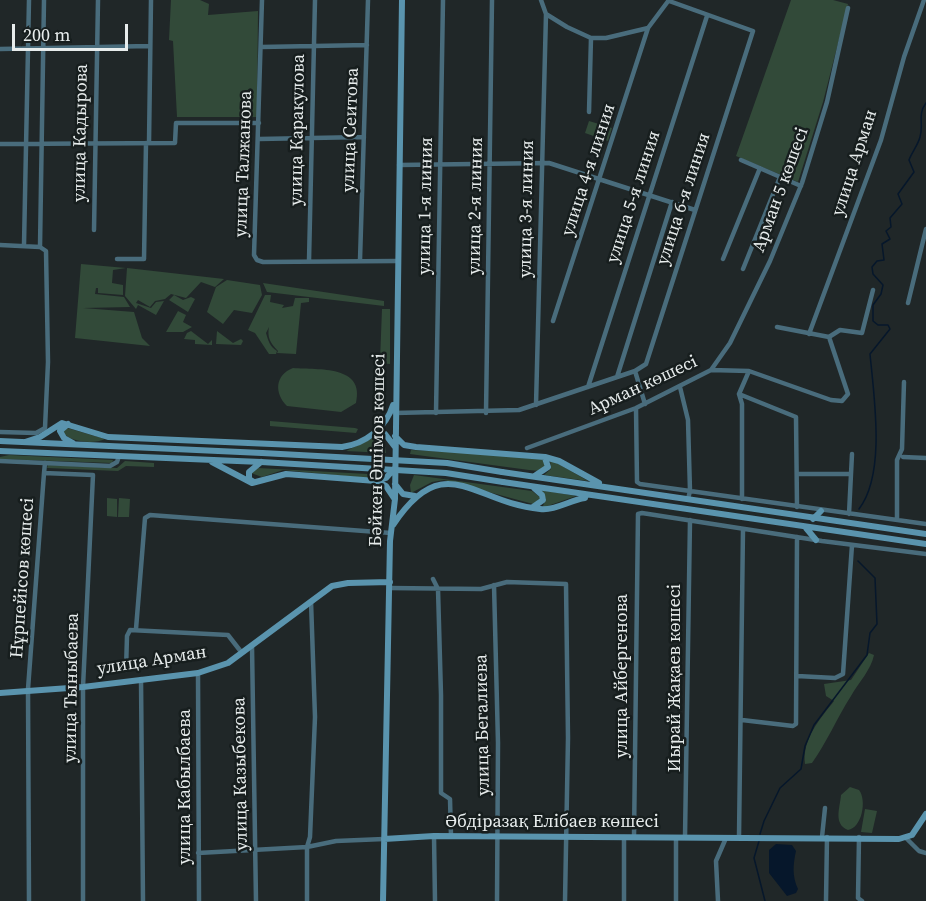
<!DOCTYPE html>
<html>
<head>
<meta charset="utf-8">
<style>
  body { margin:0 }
  #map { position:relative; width:926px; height:901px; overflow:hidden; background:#202728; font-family:"Source Serif 4",serif }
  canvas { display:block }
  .scale { position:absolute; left:12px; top:24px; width:116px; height:27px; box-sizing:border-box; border:3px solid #e7ecec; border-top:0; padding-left:8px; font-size:18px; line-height:21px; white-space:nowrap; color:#e7ecec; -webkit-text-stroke:4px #171e1e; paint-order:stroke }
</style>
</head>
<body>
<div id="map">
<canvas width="926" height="901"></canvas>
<div class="scale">200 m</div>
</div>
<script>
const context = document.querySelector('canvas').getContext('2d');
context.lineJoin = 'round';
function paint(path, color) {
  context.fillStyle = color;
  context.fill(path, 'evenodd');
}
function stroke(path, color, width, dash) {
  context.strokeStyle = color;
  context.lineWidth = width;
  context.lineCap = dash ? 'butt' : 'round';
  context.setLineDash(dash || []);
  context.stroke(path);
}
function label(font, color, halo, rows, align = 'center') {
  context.font = font + ' "Source Serif 4",serif';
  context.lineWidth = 5;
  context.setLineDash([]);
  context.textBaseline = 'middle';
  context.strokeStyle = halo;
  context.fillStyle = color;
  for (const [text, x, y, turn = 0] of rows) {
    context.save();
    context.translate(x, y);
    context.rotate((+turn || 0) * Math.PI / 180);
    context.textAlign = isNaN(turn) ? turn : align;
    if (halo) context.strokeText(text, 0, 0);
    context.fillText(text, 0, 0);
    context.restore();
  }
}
paint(new Path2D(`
  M171 0H200L209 4 208 15 258 11 257 117H177L173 41 169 40Z
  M791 0H833L848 4 823 102 798 182 736 156Z
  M589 121 612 128 608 141 585 133Z
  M81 264 126 268 113 270 112 283 123 285V295L98 293V288H96L95 294 124 297 130 307 83 308 134 312 142 338 150 346 75 338Z
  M127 268 224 279 215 287 201 282 186 298 171 294 165 299 155 301 150 307 138 300 136 303 151 308 156 302 164 301 156 315 138 305 136 309 125 296Z
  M227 280 260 285 262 295 252 313 234 310 223 324 207 312 216 287Z
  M263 283 384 301V306L267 292Z
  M174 295 183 300 191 297 195 299 188 312 169 300Z
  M265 295H271L270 302 284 305 282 308 293 306 295 298H309V302L301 303 296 354 277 353 278 351C270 343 267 337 269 327L266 333C268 340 270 347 277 351L276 354H269L255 333 248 330Z
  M382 309H390V364L377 363 380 361Z
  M178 311 186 315 183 322 192 327 183 332H166Z
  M191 331 208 344 212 340V345L195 344V340L184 339 187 333Z
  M217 331 233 343 241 339 243 341 241 345 216 344Z
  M293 368C319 370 365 365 356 403L341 412 287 406C274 393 275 375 293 368Z
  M270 421 355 428 358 429 356 433 270 426Z
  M64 427 105 439C95 444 70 443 63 432Z
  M377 436 378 441 385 446 386 453 346 451Z
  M411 450 527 456 542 459 546 466 540 471 529 470 410 454Z
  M9 455 113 460 112 463 0 459V457Z
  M550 459 588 481 544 475 551 469Z
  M125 461 154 463V467L126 466 118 471 47 468 48 465 117 468Z
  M258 468 386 475 376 479 283 470 262 477 251 473Z
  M414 475 532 491 541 498 533 504 444 480 432 482 411 493 410 485Z
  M541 490 576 496 542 508 546 499Z
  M107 498 117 499V517L107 516Z
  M119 498 130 499 129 517H118Z
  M869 653 874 655C871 670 859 682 851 696 837 718 827 742 812 763L805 764C802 739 820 719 834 701L826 696 824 684 851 680Z
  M850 787 859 790C867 800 862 828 848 830 833 824 840 808 841 795Z
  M865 809 877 811 872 833 861 832Z`), '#324a39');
paint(new Path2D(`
  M776 844 792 845 796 851C793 865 792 876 798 889L796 893 787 896 769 873V850Z`), '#06172b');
stroke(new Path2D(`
  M859 509C886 474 874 397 870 354L890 329 888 325H878L873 321V305L881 294 883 285 873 274 872 267 877 261 884 260 882 244 890 239 886 231 891 227 890 218 902 204 898 194 914 172 909 160C912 152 918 145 920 137 924 124 917 115 926 103
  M760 834 764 821 780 788 801 769 805 746 814 725 867 655 870 633 877 624 875 578 858 561
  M759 841 754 858 765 901`), '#06172b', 1.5);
stroke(new Path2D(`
  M262 0 254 255 257 260 263 262 397 261
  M541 0 546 14 567 27 591 38H606L648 28 669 0
  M261 47 367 45
  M0 49 149 46
  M589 112 591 38
  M259 139 364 137
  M149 143 151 0
  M0 144 175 143 176 123H259
  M741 160 801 186
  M399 165 549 163 695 210
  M94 230 98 0
  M0 245 40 247 46 251 48 362 45 428 36 433 0 432
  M24 245 29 0
  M40 247 44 0
  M117 259H144L146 143
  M723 259 760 168
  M360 260 368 0
  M309 261 315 0
  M743 269 780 177
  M908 303 926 229
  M553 321 648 28
  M777 327 829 337 840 330 862 333 873 290
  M809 334 881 140 904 57 924 0
  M711 370 730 343 770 261 802 183 827 102 848 8
  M635 371 645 404
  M617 377 672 202
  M588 387 707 16
  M680 387 688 420 690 491 688 499
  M739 394 796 417 797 507
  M739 394 742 404V499
  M739 394 749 371
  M536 405 546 14
  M636 408 637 482 640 484 926 524
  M395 413 519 410 635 371 646 364 753 31 669 1
  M436 413 443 0
  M486 413 492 0
  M527 448 636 408 711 370 749 371 831 400 842 401 848 394 829 337
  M903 457 926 458
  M0 461 110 466 117 462 119 456
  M45 463 44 473 93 475 83 687V901
  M797 474H851
  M849 514 852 454
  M897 520V460L902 449 904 382
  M433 579 438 589 441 695V793L450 799 451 836
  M494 585 498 743 497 901
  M389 588 481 589 507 582 566 584 568 738 565 901
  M136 629 145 518 150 515 391 533
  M252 646 256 901
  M126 670 127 636 130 630 228 635 242 653
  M198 673 199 901
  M797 676 835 678 843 674 852 545
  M141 679 143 901
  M742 720 793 726 796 724 797 537
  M434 836 435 901
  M624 837V901
  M634 837 638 514 642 513 822 541 926 554
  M685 837 690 520
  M739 837 743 529
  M822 837 825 808
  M859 837 858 898 862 901
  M676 838V901
  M906 838 919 851 926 853
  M198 853 307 847 336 841 384 839
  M29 901 28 689 44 473
  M307 901V847L310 837 315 717 311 601
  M718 901 716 861 726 838
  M826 901 827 837`), '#496c7c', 4.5);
stroke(new Path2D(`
  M68 424 60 431 64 438 73 443
  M375 433 385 434 395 447
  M395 436 404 445 416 447 545 457 559 461 599 483
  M0 441 262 453
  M25 442 40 437 62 423 108 437 342 447C365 444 386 428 393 405
  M0 451 261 462
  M212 462 252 483 286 474 376 481 386 486 394 498
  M502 472 926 534
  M536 475 548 467 545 458
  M376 481 386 478 394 469
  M254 482 249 479V472L261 462
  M503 482 926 544
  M395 484 403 494 415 496
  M533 507 543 500 542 495 534 488
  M813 519 821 511
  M393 525C445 447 473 503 540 509 555 511 570 500 585 498
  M806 528 816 540
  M0 693 83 687 198 673 228 663 332 586 348 583 390 582
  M384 839 434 836 899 839 912 835 926 814
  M383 901 390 541 395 499 402 0`), '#5a94ae', 6);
stroke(new Path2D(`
  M262 453 447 463 502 472
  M261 462 446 473 503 482`), '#5a94ae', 6);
label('18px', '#e7ecec', '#171e1e', [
  ["улица Каракулова",298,130,-89],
  ["улица Сеитова",351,130,-88],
  ["улица Кадырова",81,133,-89],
  ["улица Арман",855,163,-72],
  ["улица Талжанова",244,164,-88],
  ["улица 4-я линия",589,170,-72],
  ["Арман 5 көшесі",781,190,-70],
  ["улица 5-я линия",634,197,-72],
  ["улица 6-я линия",684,199,-72],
  ["улица 1-я линия",426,206,-89],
  ["улица 2-я линия",476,206,-89],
  ["улица 3-я линия",527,209,-89],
  ["Арман көшесі",643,386,-25],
  ["Бәйкен Әшімов көшесі",378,450,-89],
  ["Нұрпейісов көшесі",23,578,-86],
  ["улица Арман",152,661,-9],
  ["улица Айбергенова",622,676,-90],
  ["Иырай Жақаев көшесі",675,678,-90],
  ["улица Тыныбаева",72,688,-89],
  ["улица Бегалиева",483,725,-91],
  ["улица Казыбекова",241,774,-91],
  ["улица Кабылбаева",185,787,-90],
  ["Әбдіразақ Елібаев көшесі",552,822]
]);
</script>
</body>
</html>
